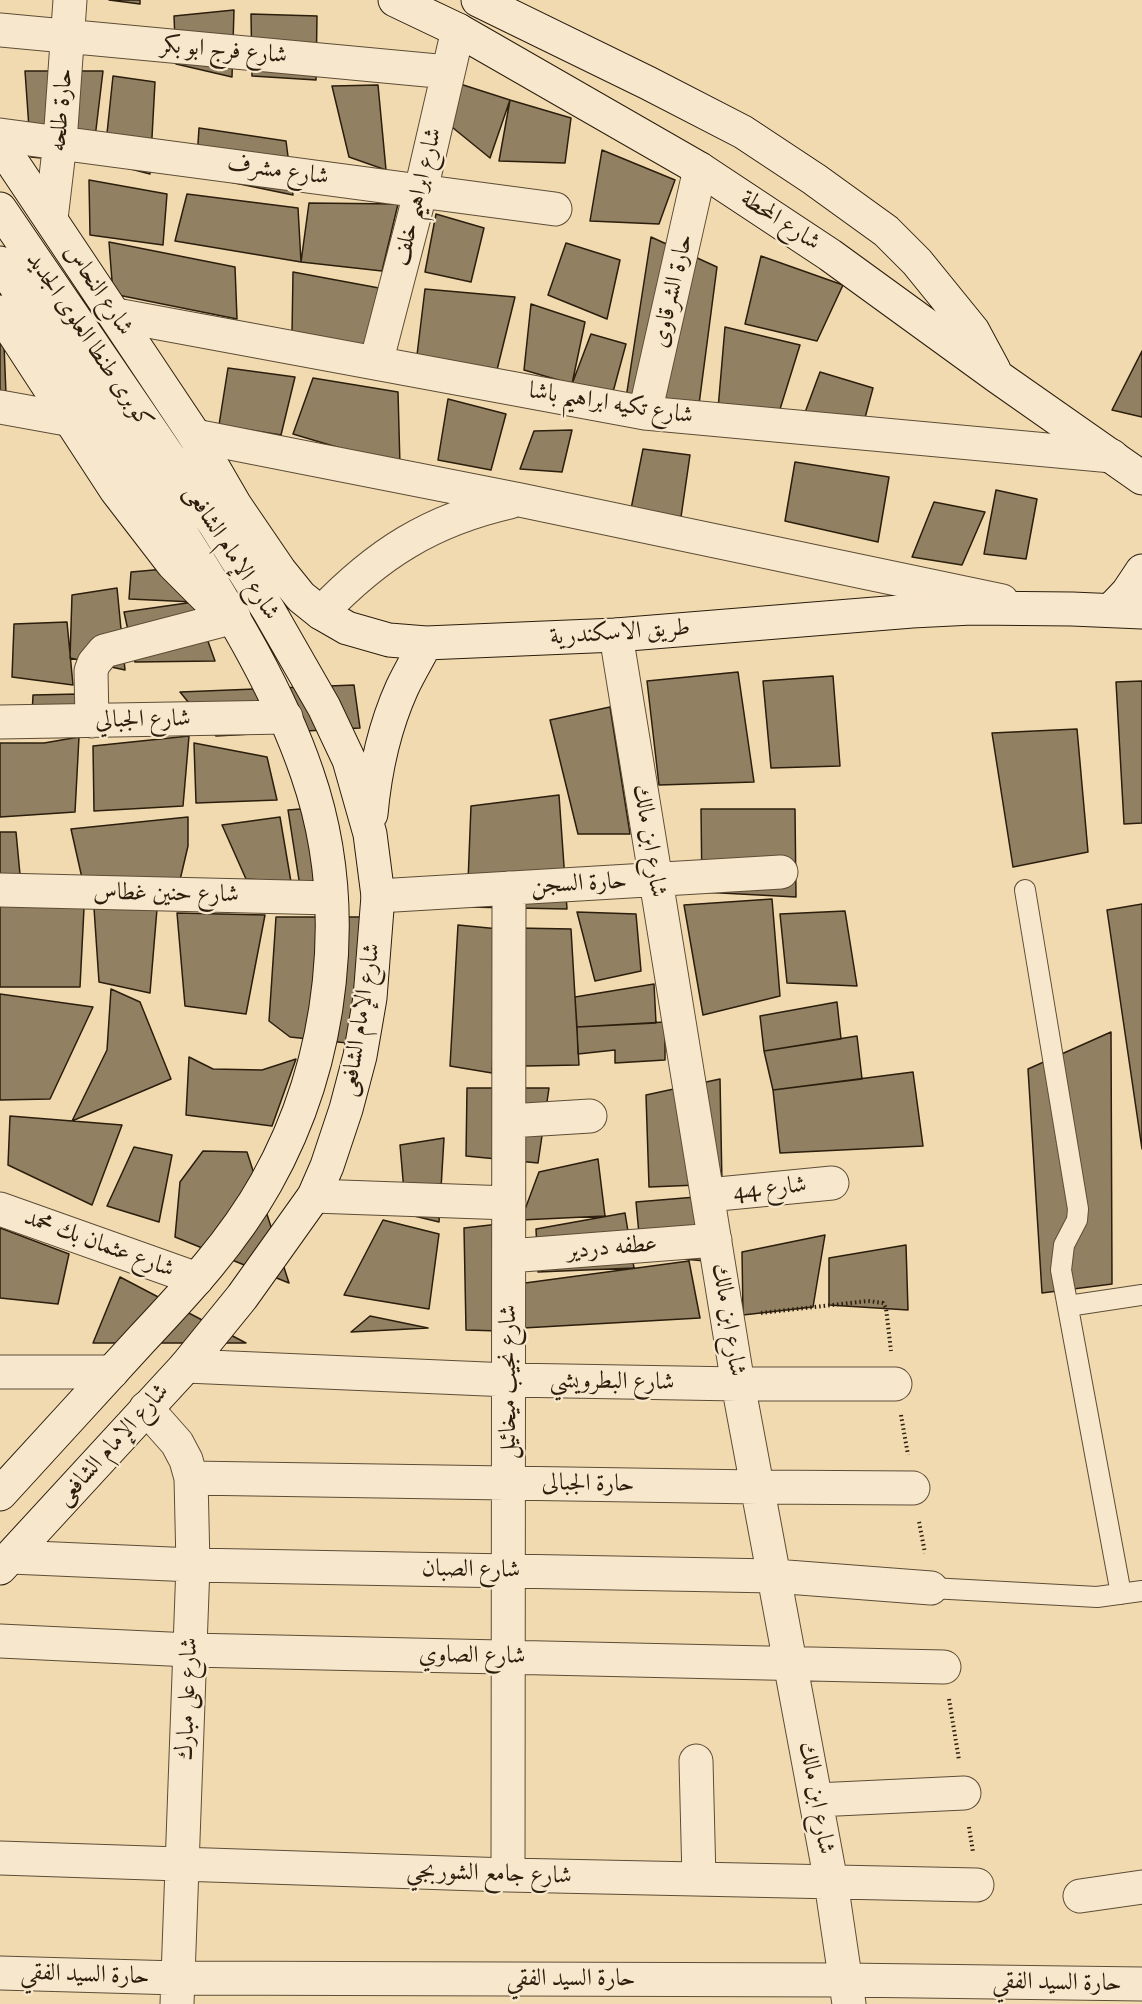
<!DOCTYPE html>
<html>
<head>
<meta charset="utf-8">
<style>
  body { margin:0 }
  canvas { display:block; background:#f2dab0 }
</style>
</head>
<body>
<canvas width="1142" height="2004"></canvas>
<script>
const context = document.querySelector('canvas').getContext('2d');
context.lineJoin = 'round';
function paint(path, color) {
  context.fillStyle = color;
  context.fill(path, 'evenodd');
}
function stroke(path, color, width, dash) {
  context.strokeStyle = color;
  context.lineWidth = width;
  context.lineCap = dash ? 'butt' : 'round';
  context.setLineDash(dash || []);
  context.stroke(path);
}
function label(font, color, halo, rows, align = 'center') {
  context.font = font + ' "IM FELL Great Primer",Amiri,serif';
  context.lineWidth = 4.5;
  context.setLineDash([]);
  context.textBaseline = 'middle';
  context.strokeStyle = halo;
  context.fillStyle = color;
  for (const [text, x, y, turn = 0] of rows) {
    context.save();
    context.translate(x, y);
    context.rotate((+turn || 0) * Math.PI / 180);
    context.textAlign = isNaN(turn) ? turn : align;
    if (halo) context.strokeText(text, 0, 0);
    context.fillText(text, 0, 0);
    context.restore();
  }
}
const building = new Path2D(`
  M109 0H140V4Z
  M234 10 232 77 176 64 174 16Z
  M251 14 317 16 316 80 252 76Z
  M25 71H103L92 163 31 157Z
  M113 76 155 82 150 174 104 162Z
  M457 83 510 100 490 158 447 123Z
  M378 85 386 170 349 157 332 86Z
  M510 100 571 118 565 163 499 161Z
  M199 128 286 141 293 195 196 175Z
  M602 150 675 180 659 224 590 221Z
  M89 180 167 194 163 245 90 235Z
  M187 194 298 208 301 262 175 241Z
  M309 203 398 204 382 271 301 262Z
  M436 214 484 228 471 282 425 272Z
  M651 237 717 267 698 412 626 398Z
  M109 242 235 267 237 319 113 294Z
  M566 243 620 260 607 319 548 295Z
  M761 256 843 285 817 341 745 324Z
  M293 272 379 288 367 348 292 333Z
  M425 289 515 297 496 374 417 355Z
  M531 304 585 322 572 384 524 370Z
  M725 327 800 345 776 422 718 409Z
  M591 334 626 344 613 392 572 384Z
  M0 343 4 345 6 394 0 393Z
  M1142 351V417L1112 410Z
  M228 368 295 377 281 435 219 425Z
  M820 372 873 388 859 440 800 426Z
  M313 378 398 392 400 466 293 434Z
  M448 399 506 414 491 470 438 460Z
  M572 430 562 472 520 469 534 431Z
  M643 449 690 455 681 517 631 509Z
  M795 462 889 477 878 542 785 521Z
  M996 490 1037 499 1026 559 984 554Z
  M934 502 985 512 962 565 912 557Z
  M165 569 194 602 129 599 131 572Z
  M117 588 125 670 70 658 72 595Z
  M194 602 215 661 135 662 124 612Z
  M67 622 73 685 12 677 14 624Z
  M738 672 754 782 659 785 647 681Z
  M833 676 840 766 771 768 763 681Z
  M1142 681V823L1124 824 1116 682Z
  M354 685 360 728 216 736 180 692Z
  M79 694 80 712 32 715 33 695Z
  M610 707 630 834H578L550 720Z
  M1077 729 1088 852 1013 867 992 733Z
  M189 736 183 806 94 811 93 746Z
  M79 737 75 812 0 817V743H44Z
  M194 743 267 757 277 800 196 803Z
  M559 795 567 909 467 907 471 806Z
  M313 808 324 891 301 893 288 810Z
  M701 809H795L796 897 702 892Z
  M188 817V846L180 880 82 878 71 829Z
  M280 817 291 882 246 879 222 825Z
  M0 832H16L21 885H0Z
  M772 899 780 996 703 1015 684 905Z
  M1142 904V1149L1107 910Z
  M0 906 84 908 80 987H0Z
  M94 908 157 909 150 993 99 982Z
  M845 911 857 986 787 983 780 914Z
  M577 912 636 914 641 971 595 981Z
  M177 913 265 915 246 1014 185 1006Z
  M276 917H390L376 1046 290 1037 269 1021Z
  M458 925 499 929 492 1073 450 1066Z
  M517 928 571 929 579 1065 525 1066Z
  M654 984 656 1023 577 1027 575 997Z
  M111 989 140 1002 171 1079 72 1121 107 1050Z
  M0 994 93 1007 50 1099 0 1100Z
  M837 1002 841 1039 764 1051 760 1016Z
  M665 1022V1060L615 1063V1050L578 1054 577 1027Z
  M1111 1032 1112 1284 1042 1293 1028 1069Z
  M857 1036 862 1079 773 1090 764 1051Z
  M189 1057 213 1069 262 1070 296 1059 272 1126 186 1115Z
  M913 1072 923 1146 780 1153 773 1090Z
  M720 1079 722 1184 649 1187 646 1095Z
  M467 1088H549L538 1163 466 1156Z
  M10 1116 122 1125 92 1205 8 1165Z
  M444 1138 439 1222 406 1214 400 1145Z
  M134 1147 172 1155 159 1222 107 1206Z
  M203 1151 247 1152 289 1283 175 1237 180 1182Z
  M598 1159 605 1216 521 1220 539 1172Z
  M696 1197 705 1261 641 1255 636 1202Z
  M625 1213 634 1268 538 1272 536 1229Z
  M383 1220 439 1234 429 1309 344 1295Z
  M499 1224 500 1331 466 1330 464 1228Z
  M0 1228 69 1254 58 1304 0 1298Z
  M825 1235 813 1307 743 1315 742 1252Z
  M906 1245 908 1310 829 1305V1258Z
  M689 1261 700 1318 523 1328 525 1283Z
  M120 1277 246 1343H93Z
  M370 1316 428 1328 351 1332Z`);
paint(building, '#928062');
stroke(building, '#2b1e0d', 1.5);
const service = new Path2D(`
  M1025 890 1078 1209 1077 1220 1064 1245 1061 1270 1121 1594
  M1068 1306 1142 1295
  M931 1588 1097 1597 1142 1591`);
const minor = new Path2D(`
  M0 30 448 72
  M0 135 555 209
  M51 219 60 142 70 0
  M116 315 645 413 1112 456
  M376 363 421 190 458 30
  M0 407 72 420
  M645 413 700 169
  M195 436 520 500 1002 601
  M321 613C377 554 431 520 510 502
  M616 635 738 1384 831 1882 849 2004
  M92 721 91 671 94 663 104 651 234 617
  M0 722 286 717
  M0 890 331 898
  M378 896 781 872
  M509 1121 590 1116
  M708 1195 832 1183
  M314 1196 509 1203
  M0 1209 197 1279
  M509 1256 715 1240
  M186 1366 509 1380 738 1384H895
  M0 1372H112
  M146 1408 177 1443 186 1460 191 1478 193 1565 177 2004
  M191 1478 757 1487 913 1488
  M11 1557 193 1565 774 1576 931 1588
  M0 1641 190 1650 944 1667
  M696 1761 699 1879
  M816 1800 964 1793
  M0 1858 508 1875 977 1885
  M508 1875 509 888
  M1080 1896 1142 1887
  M0 1973 178 1978 845 1980 1142 1984`);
const secondary = new Path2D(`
  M395 0 458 30 700 169 830 255 998 377 1142 478
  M478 0 648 83 743 132 814 179 886 231 917 262 973 331 994 370
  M0 144 195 436 235 505 280 571 301 597 321 613 347 628 389 640 426 643 616 635 912 611 972 608 1072 609 1142 612
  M0 209 216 526 269 611 324 707 349 760 370 834 378 896 370 998 360 1056 346 1109 327 1166 314 1196 242 1297 186 1366 0 1568
  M0 263C63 356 128 449 188 544 234 617 279 691 307 773 353 905 334 1062 266 1183 233 1242 187 1291 141 1340 94 1391 47 1443 0 1494
  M0 312 116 490 173 564 206 597
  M1111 610 1128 592 1142 571
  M371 814C375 770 384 728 402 688 409 673 418 658 426 643`);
stroke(service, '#5d4d36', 22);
stroke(minor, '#5d4d36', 35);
stroke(secondary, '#2b1e0d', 35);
stroke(new Path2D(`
  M761 1313 868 1301 883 1303 886 1308 891 1351
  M901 1415 908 1455
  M919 1522 925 1553
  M949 1699 959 1760
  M969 1827 973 1852`), '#2b1e0d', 4, [1.5, 3]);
stroke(service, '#f7e7cc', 20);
stroke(minor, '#f7e7cc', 33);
stroke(secondary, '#f7e7cc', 33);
label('24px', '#2b1e0d', '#f7e7cc', [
  ["شارع فرج ابو بكر",224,51,5],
  ["حارة طلحه",62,110,-85],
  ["شارع مشرف",278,171,8],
  ["شارع ابراهيم خلف",418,197,-76],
  ["شارع المحطة",780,221,33],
  ["شارع النحاس",98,290,56],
  ["حارة الشرقاوى",673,291,-77],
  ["كوبرى طنطا العلوى الجديد",89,341,56],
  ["شارع تكيه ابراهيم باشا",611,404,9],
  ["شارع الإمام الشافعى",231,553,57],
  ["طريق الاسكندرية",620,633,-4],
  ["شارع الجبالي",143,720,-1],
  ["شارع ابن مالك",649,841,81],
  ["حارة السجن",579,884,-3],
  ["شارع حنين غطاس",166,894,1],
  ["شارع الإمام الشافعى",361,1020,-81],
  ["شارع 44",770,1189,-6],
  ["شارع عثمان بك محمد",99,1244,20],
  ["عطفه دردير",612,1248,-5],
  ["شارع ابن مالك",728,1320,81],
  ["شارع نجيب ميخائيل",509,1382,-90],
  ["شارع البطرويشي",612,1382,1],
  ["شارع الإمام الشافعى",113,1445,-48],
  ["حارة الجبالى",588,1484,1],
  ["شارع الصبان",471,1570,1],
  ["شارع الصاوي",472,1656,1],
  ["شارع على مبارك",188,1699,-88],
  ["شارع ابن مالك",816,1798,80],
  ["شارع جامع الشوربجي",489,1874,2],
  ["حارة السيد الفقي",85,1975,2],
  ["حارة السيد الفقي",571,1979],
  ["حارة السيد الفقي",1057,1983,1]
]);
</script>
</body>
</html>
